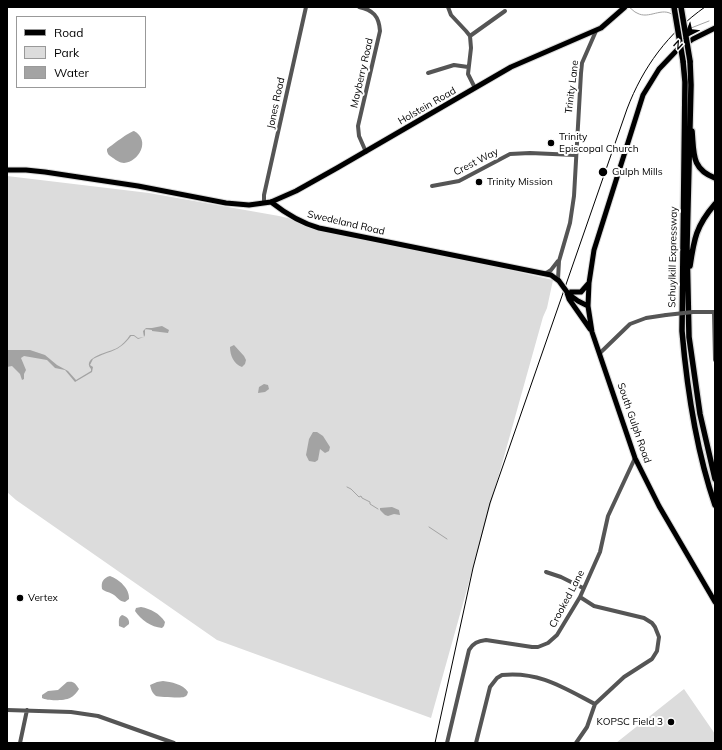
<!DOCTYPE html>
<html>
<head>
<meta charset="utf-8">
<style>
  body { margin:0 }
  #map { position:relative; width:722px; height:750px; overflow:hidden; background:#fff; font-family:Mulish,sans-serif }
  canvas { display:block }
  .frame { position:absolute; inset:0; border:8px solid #000; pointer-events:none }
  .legend { position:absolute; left:16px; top:16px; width:130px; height:72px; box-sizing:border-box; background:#fff; border:1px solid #999; margin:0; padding:5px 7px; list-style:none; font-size:12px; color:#000 }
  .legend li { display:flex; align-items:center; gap:8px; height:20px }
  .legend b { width:20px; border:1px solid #999 }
  .north { position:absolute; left:666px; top:16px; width:40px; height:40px; -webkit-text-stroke:3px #fff; paint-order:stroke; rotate:222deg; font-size:11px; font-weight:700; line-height:16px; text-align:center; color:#000 }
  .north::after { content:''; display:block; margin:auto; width:14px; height:18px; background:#000; clip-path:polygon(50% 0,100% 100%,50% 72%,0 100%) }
</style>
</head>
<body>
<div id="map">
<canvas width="722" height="750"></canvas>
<div class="frame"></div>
<ul class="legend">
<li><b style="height:5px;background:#000"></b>Road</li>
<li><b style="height:11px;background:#dcdcdc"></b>Park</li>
<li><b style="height:11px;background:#a3a3a3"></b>Water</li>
</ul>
<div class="north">N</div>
</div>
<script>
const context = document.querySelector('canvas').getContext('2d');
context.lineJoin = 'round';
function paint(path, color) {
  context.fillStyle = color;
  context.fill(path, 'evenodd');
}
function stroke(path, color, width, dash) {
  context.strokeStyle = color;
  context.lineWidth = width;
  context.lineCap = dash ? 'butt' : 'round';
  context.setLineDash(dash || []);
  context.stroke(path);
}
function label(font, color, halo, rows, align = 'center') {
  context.font = font + ' Mulish,sans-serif';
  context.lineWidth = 4;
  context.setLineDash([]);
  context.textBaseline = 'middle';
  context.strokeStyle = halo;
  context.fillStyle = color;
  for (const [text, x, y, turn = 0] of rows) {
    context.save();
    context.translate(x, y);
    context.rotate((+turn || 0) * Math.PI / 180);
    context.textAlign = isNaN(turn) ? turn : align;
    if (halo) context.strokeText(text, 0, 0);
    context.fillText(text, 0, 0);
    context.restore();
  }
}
paint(new Path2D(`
  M7 176 149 193 279 216 553 280 547 308 543 317 431 718 217 640 16 500 7 492Z
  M684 689 715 734V743H616Z`), '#dcdcdc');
paint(new Path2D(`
  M134 131C151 140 139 162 124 163 120 163 116 160 113 158 109 155 108 155 107 151V149C112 145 129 132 134 131Z
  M162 326 169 330 168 333 152 331V328Z
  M146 328H152V330L145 329V335L144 337 138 339 134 336H131C118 353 110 350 93 359L90 365 93 367 92 372 75 382 65 370 55 368 47 360 24 356 21 358 26 370 24 374V379L22 380 20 374 12 366 7 367V350H30L45 355 57 365 68 371 76 380 91 371V369C81 357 110 352 117 348 122 345 127 340 130 335H134L138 338 144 337 143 331Z
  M234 345 244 356 246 360 245 364 242 367C234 364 230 356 230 347Z
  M264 384 268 385 269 389 265 392 258 393 259 387Z
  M313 432H317L323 436 330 447 329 451 325 453 320 449 318 460 315 462 309 461 306 455 309 439Z
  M392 507 399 510 400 515 394 514 388 516 385 515 380 510V508Z
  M110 576C119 579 130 589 129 599L125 602C119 601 118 598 114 595 110 592 105 592 102 589 101 582 103 578 110 576Z
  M141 607C151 609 159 613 165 622L164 626 162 628C151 627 141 620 135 611L136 608Z
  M122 615C126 616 130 619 129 624L124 628 119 626C119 622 118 617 122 615Z
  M163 681C171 682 183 684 188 692 187 695 187 696 184 697 182 698 158 697 156 696 152 693 151 689 150 685L157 682Z
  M67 682C74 681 75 683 79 689 77 692 74 696 70 698 64 701 47 701 42 698V695L48 691 58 690Z`), '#a3a3a3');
stroke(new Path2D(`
  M629 7C632 9 634 12 637 13 649 20 662 6 673 15
  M686 24 691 28 709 21
  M347 487 351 489 359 497 361 496 362 498 370 502V504L378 509
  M429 527 447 539`), '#a3a3a3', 1);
const major = new Path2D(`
  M715 28 693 39 678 49 659 69 643 95 594 250 589 283 588 306 592 332 635 458 659 506 715 602
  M7 170H26L45 172 138 186 226 203 249 205 271 202 296 191 337 168 511 67 601 28 625 7
  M271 202C285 213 301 223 319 228L551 275 559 281
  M567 292H581L588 284
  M567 293 569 299 590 329
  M567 293 578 301 588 306`);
const highway = new Path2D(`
  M683 61 685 82 682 331C687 389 696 450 715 505
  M690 61 691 85 687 246 689 337 700 414 715 479
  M692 131C694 153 691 169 715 178
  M690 266C694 239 696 226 715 204`);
stroke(major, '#dbdbdb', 7);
stroke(highway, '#dbdbdb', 8);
stroke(new Path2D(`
  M359 7C373 10 379 16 380 31L358 126 359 136 366 152
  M448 7 451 15 466 31 470 36 471 48 468 74 475 88
  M470 36 505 11
  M428 73 454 65 468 67
  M432 186 459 181 510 154 530 153 575 155
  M264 203V195L306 7
  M545 274 551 270 558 261
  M558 279 559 261 570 223 574 196 581 73 582 63 596 31
  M693 312H715
  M714 312 715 360
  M600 353 630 324 646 318 666 315
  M546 572 561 577 583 588
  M7 710 71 712 98 716 174 743
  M20 743 27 710
  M447 743 469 650C473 643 478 641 486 640L532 647H538L548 643 557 635 580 597 600 552 608 516 635 458
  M476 743 490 687 497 678 502 675C539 671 564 688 595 704
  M576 743 587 727 595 704 624 677 652 659 657 651 659 637 655 627 652 623 644 618 594 606 580 597`), '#555', 4);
stroke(major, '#000', 5);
stroke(highway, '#000', 5.5);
stroke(new Path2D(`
  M435 743 473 568 490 503 627 109C643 67 668 33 705 7`), '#000', 1);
const majorBridge = new Path2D(`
  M559 281 567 292`);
const highwayBridge = new Path2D(`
  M674 7 683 61
  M681 7 690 61`);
stroke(majorBridge, '#dbdbdb', 7, []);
stroke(highwayBridge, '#dbdbdb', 8, []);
stroke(new Path2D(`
  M666 315 693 312`), '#555', 4);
stroke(majorBridge, '#000', 5);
stroke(highwayBridge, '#000', 5.5);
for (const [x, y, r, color] of [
  [551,143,4,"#000"],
  [603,172,5,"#000"],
  [479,182,4,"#000"],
  [20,598,4,"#000"],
  [671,722,4,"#000"]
]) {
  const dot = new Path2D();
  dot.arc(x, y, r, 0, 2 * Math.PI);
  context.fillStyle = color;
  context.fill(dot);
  stroke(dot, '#fff', 1.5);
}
label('10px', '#000', '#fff', [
  ["Mayberry Road",362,73,-77],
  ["Trinity Lane",572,87,-83],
  ["Jones Road",276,103,-78],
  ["Holstein Road",427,106,-30],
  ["Crest Way",476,162,-27],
  ["Swedeland Road",346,223,13],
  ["Schuylkill Expressway",673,257,-89],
  ["South Gulph Road",634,423,71],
  ["Crooked Lane",567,599,-62]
]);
label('10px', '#000', '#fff', [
  ["Trinity",559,137],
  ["Episcopal Church",559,149],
  ["Gulph Mills",612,172],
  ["Trinity Mission",487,182],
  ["Vertex",28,598],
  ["KOPSC Field 3",663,722,"right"]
], 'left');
</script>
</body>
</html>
